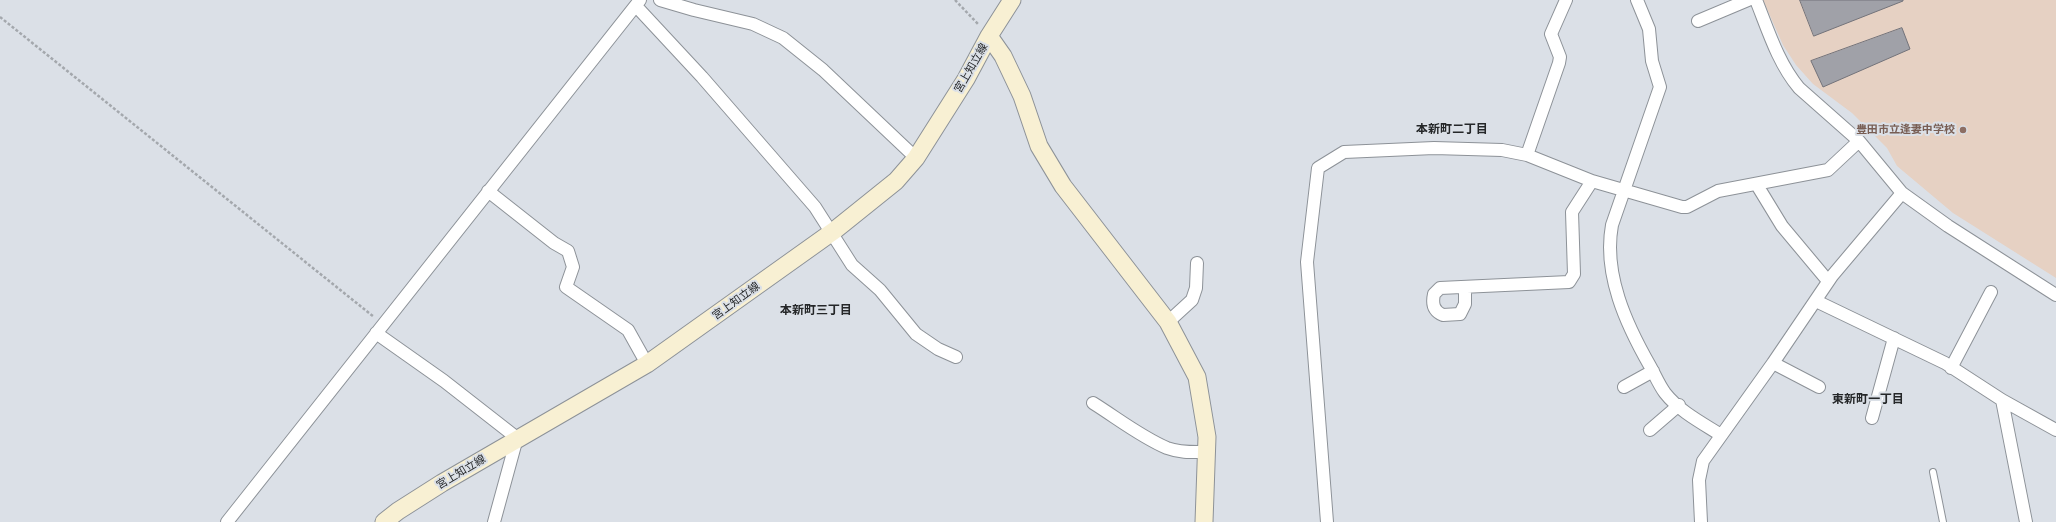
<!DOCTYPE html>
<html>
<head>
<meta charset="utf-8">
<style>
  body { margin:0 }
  canvas { display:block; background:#dbe0e7 }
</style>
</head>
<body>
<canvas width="2056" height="522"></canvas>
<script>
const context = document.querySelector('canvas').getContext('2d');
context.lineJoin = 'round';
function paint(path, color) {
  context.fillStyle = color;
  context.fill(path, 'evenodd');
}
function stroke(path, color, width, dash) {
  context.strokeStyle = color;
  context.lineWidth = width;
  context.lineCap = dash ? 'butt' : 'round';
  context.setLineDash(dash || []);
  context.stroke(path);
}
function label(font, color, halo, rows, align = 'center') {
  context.font = font + ' "Golos Text","Noto Sans JP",sans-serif';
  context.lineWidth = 4;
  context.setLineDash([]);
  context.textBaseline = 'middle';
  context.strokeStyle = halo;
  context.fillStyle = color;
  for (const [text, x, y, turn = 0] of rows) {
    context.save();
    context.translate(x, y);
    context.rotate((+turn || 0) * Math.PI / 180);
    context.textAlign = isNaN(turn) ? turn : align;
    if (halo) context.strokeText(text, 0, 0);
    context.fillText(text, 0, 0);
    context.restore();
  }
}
paint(new Path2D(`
  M1763 0H2056V278L1953 213 1897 166 1887 148 1852 113 1813 84 1796 65 1783 45Z`), '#e6d1c3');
const building = new Path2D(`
  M1800 0H1903V1L1814 36Z
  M1902 28 1910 49 1823 87 1811 61Z`);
paint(building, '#a0a1a8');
stroke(building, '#73737a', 1);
const lane = new Path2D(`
  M1933 472 1943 522`);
const street = new Path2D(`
  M660 0 694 10 753 24 783 38 823 70 916 158
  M1637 0 1649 29 1652 61 1660 87 1612 225C1603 274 1626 324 1650 366 1655 375 1659 385 1665 393 1679 411 1702 423 1721 435
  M1756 0C1768 30 1778 63 1799 88L1859 141 1902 193 1948 226 2056 295
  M636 6 702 77 815 207 852 265 880 290 916 334 938 349 956 357
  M1698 21 1748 0
  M1527 155 1559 63 1560 57 1551 34 1566 0
  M1757 185 1782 226 1828 281
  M488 191 554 243 568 251 573 267 566 287 628 330 647 364
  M1465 287V304L1460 314 1443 315C1433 311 1432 303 1434 294L1440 288 1569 282 1574 274 1572 212 1592 181
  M1816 301 1945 363 2002 400 2056 430
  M1168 322 1192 300 1196 288 1197 263
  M376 333 444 381 517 438 494 522
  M1773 363 1819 387
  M1951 368 1991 292
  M1624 387 1653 371
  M2002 400 2026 522
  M1093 403C1117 418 1141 437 1167 448 1180 453 1194 452 1207 452
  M1872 418 1894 338
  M1650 430 1679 405
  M227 522 640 0
  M1327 522 1307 262 1318 168 1344 152 1434 148 1502 150 1527 155 1592 181 1682 207H1687L1718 191 1828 170 1859 141
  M1701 522 1699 480 1703 461 1773 363 1832 276 1902 193`);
const secondary = new Path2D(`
  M989 36 1003 56 1022 96 1039 146 1063 186 1168 322 1197 377 1207 437 1204 522
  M384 522 398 511 442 483 647 364 835 230 896 181 916 158 966 79 989 36 1012 0`);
stroke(lane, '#8d9298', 8);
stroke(street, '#8d9298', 14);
stroke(secondary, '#8d9298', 19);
stroke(new Path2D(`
  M955 0 978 24
  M0 17 374 317`), '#a4a8ad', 2.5, [3, 2]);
stroke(lane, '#fff', 6);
stroke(street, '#fff', 12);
stroke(secondary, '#f8f0d3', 17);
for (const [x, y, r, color] of [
  [1963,130,4,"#8d6e63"]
]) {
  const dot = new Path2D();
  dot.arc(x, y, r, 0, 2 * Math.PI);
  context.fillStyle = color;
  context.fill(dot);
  stroke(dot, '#dbe0e7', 1.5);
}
label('11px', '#252729', '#dbe0e7', [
  ["宮上知立線",971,68,-60],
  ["宮上知立線",736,301,-36],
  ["宮上知立線",461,472,-31]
]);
label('bold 11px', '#785e54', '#dbe0e7', [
  ["豊田市立逢妻中学校",1955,130]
], 'right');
label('bold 12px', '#252729', '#dbe0e7', [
  ["本新町二丁目",1452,129],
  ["本新町三丁目",816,310],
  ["東新町一丁目",1868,399]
]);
</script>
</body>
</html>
